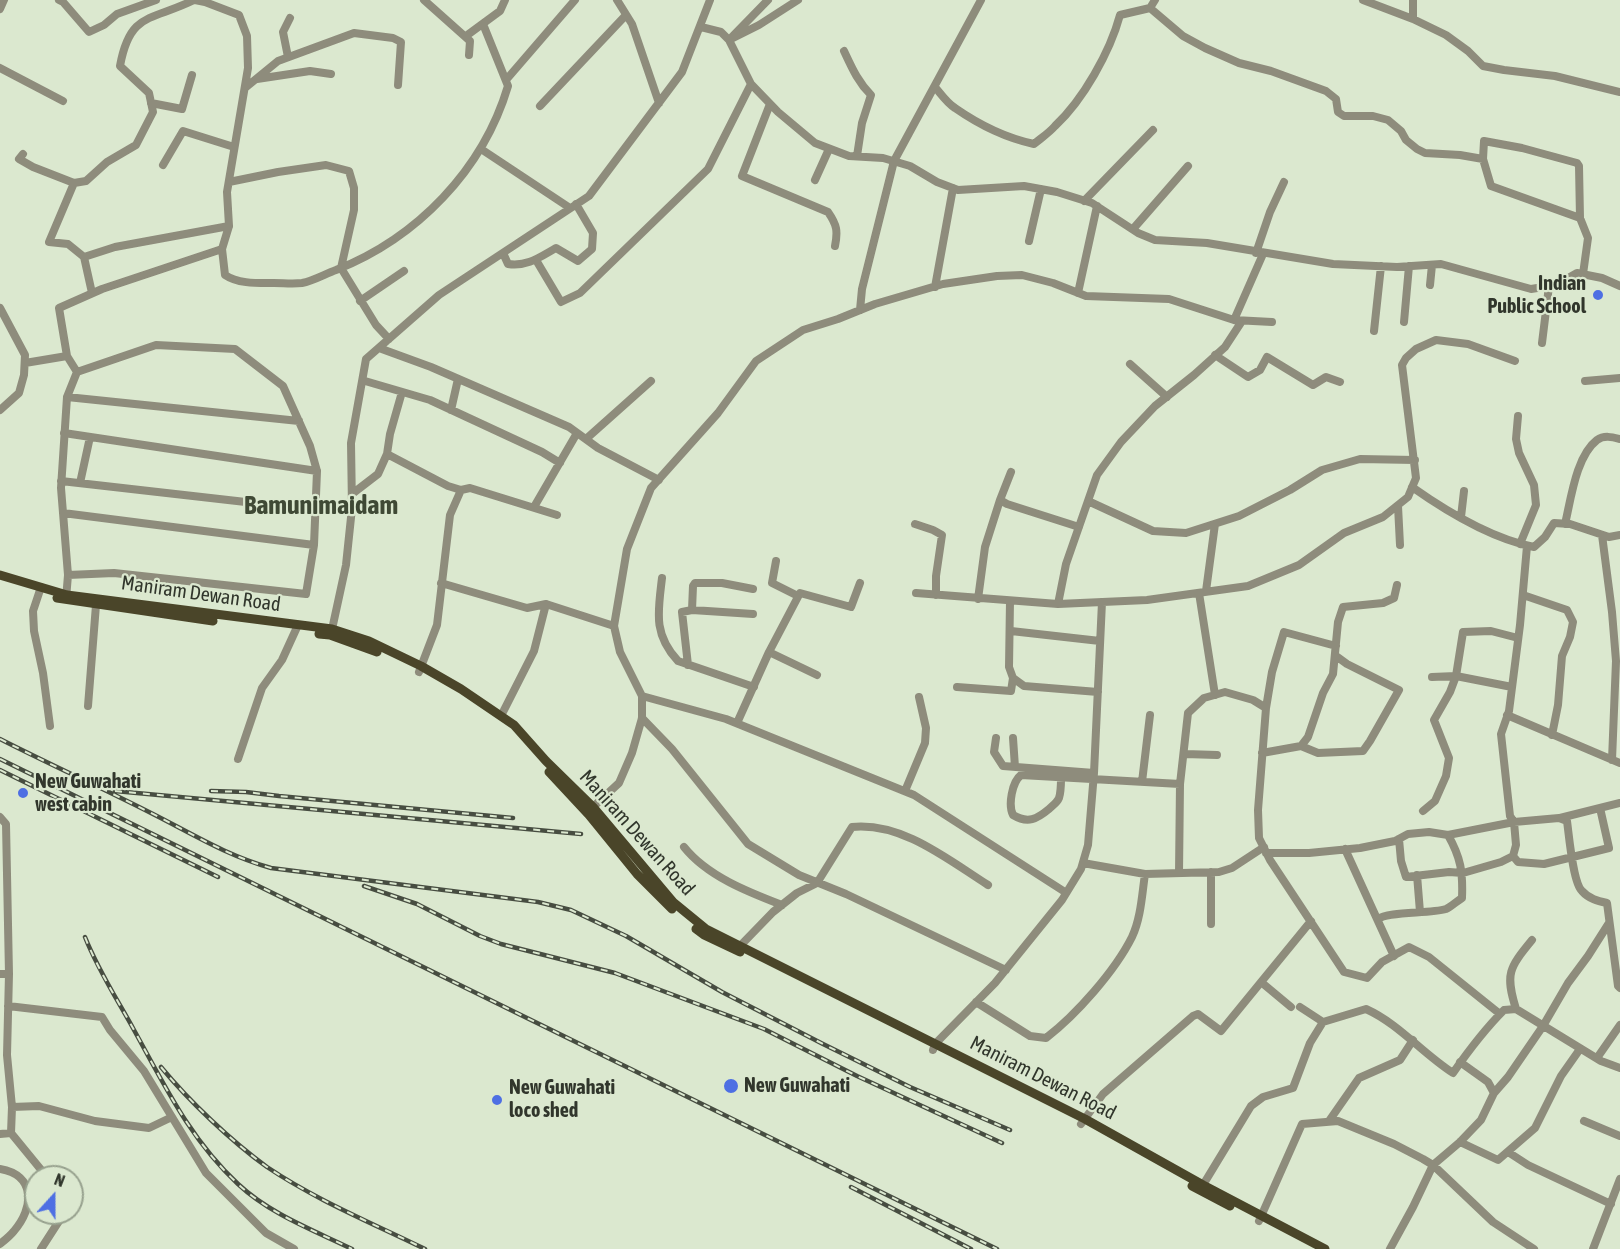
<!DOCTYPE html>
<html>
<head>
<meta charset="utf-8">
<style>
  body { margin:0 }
  #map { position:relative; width:1620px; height:1249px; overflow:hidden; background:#dbe8cf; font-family:"Asap Condensed",sans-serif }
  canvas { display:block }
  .north { position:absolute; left:24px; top:1165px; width:60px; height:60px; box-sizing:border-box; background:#dbe8cf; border:2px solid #97a18e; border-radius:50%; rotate:21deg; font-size:16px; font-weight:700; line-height:24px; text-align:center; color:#31362c }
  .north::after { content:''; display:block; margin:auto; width:21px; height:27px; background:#4e6fe3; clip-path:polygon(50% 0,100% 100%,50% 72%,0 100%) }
</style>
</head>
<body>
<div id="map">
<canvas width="1620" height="1249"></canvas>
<div class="north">N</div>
</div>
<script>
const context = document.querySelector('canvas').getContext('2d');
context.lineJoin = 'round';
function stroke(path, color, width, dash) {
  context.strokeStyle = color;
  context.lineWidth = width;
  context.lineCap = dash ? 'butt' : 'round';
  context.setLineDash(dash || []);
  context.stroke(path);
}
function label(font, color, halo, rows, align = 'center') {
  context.font = font + ' "Asap Condensed",sans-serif';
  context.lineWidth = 4.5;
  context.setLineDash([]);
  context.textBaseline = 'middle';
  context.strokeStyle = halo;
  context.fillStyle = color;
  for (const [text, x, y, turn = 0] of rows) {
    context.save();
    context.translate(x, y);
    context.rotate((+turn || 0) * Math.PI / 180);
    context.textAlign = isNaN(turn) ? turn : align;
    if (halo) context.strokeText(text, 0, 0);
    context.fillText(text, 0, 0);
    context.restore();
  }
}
stroke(new Path2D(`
  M59 0 63 2 89 32 104 25 117 14 156 0
  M195 0 205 2 239 15 247 36 248 68 227 192 229 226 222 249 225 275C238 284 258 283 274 283 283 283 293 284 302 283 313 281 325 274 336 270 417 238 483 170 508 86L483 24
  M424 0 470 41 469 55
  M617 0 632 24 659 103
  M768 0 729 40 759 25 798 0
  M1363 0 1413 19
  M1413 0V19L1446 35 1468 51 1483 66 1504 70 1555 76 1620 92
  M1150 8 1183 36 1205 48 1239 63 1271 71 1326 91 1336 99 1338 112 1344 116H1373L1388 120 1401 131 1406 140 1417 149 1425 153 1460 155 1483 159
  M0 9 4 0
  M701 27 721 32 729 40 751 84 778 112 815 143 849 156 883 158 910 166 937 182 958 190 1024 186 1057 192 1092 203 1138 233 1155 240 1207 243 1333 264 1397 267 1441 264 1531 289 1556 285 1577 273 1602 278 1620 286
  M466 36 500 11 505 0
  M844 51C852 68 858 82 871 95L862 123 857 156
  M288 57 283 32 290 18
  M0 68 63 101
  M257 79 310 71 331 74
  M506 80 575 0
  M935 87C941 94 947 103 955 108 978 124 1006 138 1034 144 1041 138 1049 133 1055 126 1083 100 1110 52 1120 15L1150 8 1155 0
  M245 88 278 61 354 33 393 38 401 42 398 85
  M151 103 182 109 192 75
  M770 104 742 176 828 212C837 225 838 231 835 246
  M540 106 626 15
  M481 149 570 208
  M23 154 19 159 33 167 74 183
  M163 165 183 131 234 147
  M815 180 829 149
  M229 182 278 172 326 165 349 171 354 188V210L341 268 376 325 389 339
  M1084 201 1153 130
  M1580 218 1579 166 1577 163 1522 148 1484 141 1483 159 1491 186 1580 218 1588 238 1583 274
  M1133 229 1188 166
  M1029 241 1041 189
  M503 253 508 264C527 267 540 257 556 248L578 261 592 249 593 233 576 204
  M1256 253 1270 212 1284 182
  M84 257 115 247 229 226
  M536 260 561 302 580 293 708 169 751 84
  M1430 285 1432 265
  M935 287 953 188
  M92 293 84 257 68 244 49 242 74 183 86 181 107 162 136 145 153 112 149 93 120 66C130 11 152 21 194 0
  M1078 293 1097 206
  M360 301 404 271
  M0 308 25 355 24 375 19 393 0 410
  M860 310 862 289 894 161 981 0
  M1234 320 1263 254
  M1404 322 1409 266
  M1374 331 1381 266
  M1542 343 1549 286
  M379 348 431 367 569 427 598 448 659 480
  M1215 355 1248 377 1260 370 1267 357 1313 385 1326 377 1340 382
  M25 363 67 356
  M1130 364 1167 397
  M77 372 67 356 59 308 102 289 222 249
  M365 381 430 400 542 452 560 463
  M1585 381 1620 378
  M67 397 299 421
  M451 410 458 379
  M1518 416 1516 439 1519 453 1534 485 1536 505 1520 544
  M64 433 317 471
  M586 439 651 381
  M387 454 448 486 461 490
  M1011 472 1000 500 1007 504 1079 527
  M61 481 316 510
  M80 483 90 437
  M1412 487C1446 511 1493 539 1534 547L1545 537 1554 523 1570 524 1609 537 1620 535
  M352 494 378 474 387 454 390 434 402 392
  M1088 501 1153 531 1186 533 1239 516 1290 490 1322 470 1360 459 1415 460
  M1398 506 1400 545
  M534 507 577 433
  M63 513 314 545
  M1461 517 1464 491
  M915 524 933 530 942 535 936 576V595
  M1565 524C1571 499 1576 456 1597 440 1604 435 1612 437 1620 439
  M1602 535 1612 612 1616 661 1612 760
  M1527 546 1520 625 1509 711 1501 734 1510 816 1514 822 1559 818 1567 821C1569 835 1573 883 1582 891 1589 899 1598 901 1607 903L1618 986 1620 988
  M776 561 772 583 798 596
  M662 578C658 612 653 634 678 661L754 687
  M441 583 527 608 546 604 614 626
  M41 587 33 611 34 631 43 673 50 726
  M1206 591 1215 524
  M916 593 1058 604 1147 600 1248 586 1299 565 1344 533 1383 517 1408 497 1416 478 1402 365 1406 358 1416 349 1436 340 1468 344 1515 361
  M1199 593 1215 695
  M1523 595 1567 610 1573 622 1570 637 1562 656 1558 705 1552 735
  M66 599 68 575 61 488 67 397 77 372 156 345 235 349 283 386 310 446 317 471 314 545 306 594 114 573 68 575
  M978 599 985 547 1000 500
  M1010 601 1009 667 1013 678 1024 686 1098 692
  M1058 604 1066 564 1097 475 1121 442 1155 406 1194 375 1225 347 1242 321
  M692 610 693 586 695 583H722L753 589
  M1011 631 1100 641
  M331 634 346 565 352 508 351 443 366 359 439 295 589 196 682 72 710 0
  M769 652 817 675
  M688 665 682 612 692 610 753 614
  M419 672 437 625 450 515 461 490 470 488 557 515
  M1432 677 1456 676 1512 687
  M957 687 1011 691 1013 678
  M642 696 726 719 914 795 1065 892
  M88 706 96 605
  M1266 708 1272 672 1284 632 1336 646
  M1507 715 1620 763
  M501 716 534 651 546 604
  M642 718 672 749 748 844 799 875 846 894 1006 970
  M737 723 769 652 800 593 851 607 860 583
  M996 738 994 752 1003 766 1094 773
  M1013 738 1015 767
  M1301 746 1318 753 1363 751 1370 741 1399 690 1347 664 1336 656
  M1262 753 1301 746 1308 737 1323 693 1333 674 1338 622 1343 607 1383 603 1394 598 1397 585
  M1185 754 1217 755
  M238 759 262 688 282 660 298 625
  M1061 778C1061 784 1061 792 1059 798 1057 803 1053 805 1049 809 1037 819 1028 824 1013 815 1008 805 1012 782 1021 775L1180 784
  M1142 782 1150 715
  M905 791 925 743 926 728 919 697
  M593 807 619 783 632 753 642 718V696L620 652 614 626 627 549 651 488 718 413 756 361 803 330 838 319 875 304 943 284 997 276 1022 275 1053 283 1086 296 1169 299 1234 320 1272 322
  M1423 811 1435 801 1446 776 1449 758 1434 720 1450 692 1456 676 1463 632 1491 631 1518 638
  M0 817 6 824 9 974 7 1055 12 1107 11 1133 47 1177
  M1560 818 1620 803
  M1399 839 1401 861 1406 877 1449 872 1463 873 1501 862 1513 856 1516 845 1514 822 1448 835
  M684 847C707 876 748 892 782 905
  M1345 849 1394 956
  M1266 853H1309L1360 848 1395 841 1408 834 1429 832 1448 835C1461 858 1463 872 1462 898 1457 901 1451 907 1446 909 1430 914 1388 911 1378 919
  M1513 856 1518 862 1544 864 1609 848 1600 808
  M1083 863 1145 874 1219 872 1232 868 1264 847
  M1179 873 1180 784 1188 713 1204 698 1225 692 1253 700 1266 708 1258 810 1259 838 1270 860 1344 972 1367 978 1382 962 1409 947 1429 957 1500 1014
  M1417 875 1420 912
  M1211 924V872
  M741 945 773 912 797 893 817 883 852 827C902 822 947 859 988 885
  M0 974H9
  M1261 982 1291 1007
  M976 1002 1030 1036 1046 1038C1076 1015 1115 971 1132 937 1141 918 1142 894 1145 874
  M8 1006 102 1017 110 1030 144 1071 206 1173 266 1233 294 1249
  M1300 1007 1323 1022
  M1516 1009C1505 974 1509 968 1532 940
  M933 1050 935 1044 995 983 1062 900 1081 869 1088 845 1094 773 1102 602
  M1597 1058 1620 1025
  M1494 1093 1508 1077 1543 1026 1568 983 1588 956 1609 923
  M12 1107 39 1106 95 1121 149 1128 172 1117
  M1329 1121 1359 1078 1400 1060 1413 1040
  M1584 1121 1620 1136
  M1081 1124 1103 1094 1193 1016 1198 1014 1221 1031 1311 921
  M0 1134 11 1133
  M1460 1142 1498 1160 1535 1128 1561 1076 1580 1049
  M1508 1152 1528 1165 1611 1204
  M0 1169C36 1175 34 1208 14 1231 10 1236 5 1240 0 1244
  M1203 1185 1251 1106 1263 1097 1293 1088 1310 1043 1323 1022 1366 1009C1399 1024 1422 1053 1453 1073 1469 1050 1485 1029 1504 1010L1516 1009 1601 1061 1620 1068
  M1259 1221 1302 1124 1338 1121 1394 1144 1423 1159 1433 1165 1493 1222 1534 1249
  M41 1249 59 1221 61 1213
  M1390 1249 1413 1207 1433 1165 1460 1142 1481 1120 1494 1093 1488 1082 1460 1062
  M1593 1249 1620 1179`), '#8e8c7c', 8);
stroke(new Path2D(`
  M0 575 67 595 332 629 369 641 421 666 461 689 514 725 546 761 593 807 673 902 706 929 1085 1119 1203 1185 1325 1249
  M57 598 213 621
  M319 634 330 635 377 652
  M549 772 589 815 637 874 672 909
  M696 929 704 935 740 952
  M1192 1186 1230 1206`), '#4a4529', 9);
const rail = new Path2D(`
  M0 739C49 764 100 787 149 812 191 833 225 855 271 868L538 902 571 910 626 936 722 992 823 1044 910 1087 1010 1130
  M0 759 997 1249
  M0 770 218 877
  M115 791 581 834
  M211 791 246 792 279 796 513 818
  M364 886 417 904 480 936 501 944 615 973 764 1029 857 1076 1002 1143
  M85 937C98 970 117 999 134 1030 165 1086 190 1139 238 1184 270 1214 313 1230 352 1249
  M161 1067C189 1101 231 1141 267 1167 316 1200 372 1223 425 1249
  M851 1187 971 1249`);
stroke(rail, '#474d41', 4.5);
stroke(rail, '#dbe8cf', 2, [7]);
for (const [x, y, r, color] of [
  [1598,295,6,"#4e6fe3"],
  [23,793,6,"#4e6fe3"],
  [731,1086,8,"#4e6fe3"],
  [497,1100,6,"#4e6fe3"]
]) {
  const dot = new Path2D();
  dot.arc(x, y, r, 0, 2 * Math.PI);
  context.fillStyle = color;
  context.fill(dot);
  stroke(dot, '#dbe8cf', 2);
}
label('bold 20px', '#31362c', '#dbe8cf', [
  ["Indian",1586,284,"right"],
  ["Public School",1586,307,"right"],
  ["New Guwahati",35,782],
  ["west cabin",35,805],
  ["New Guwahati",744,1086],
  ["New Guwahati",509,1088],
  ["loco shed",509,1111]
], 'left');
label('20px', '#31362c', '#dbe8cf', [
  ["Maniram Dewan Road",201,594,8],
  ["Maniram Dewan Road",637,833,48],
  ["Maniram Dewan Road",1043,1078,27]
]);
label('bold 26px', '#3f4935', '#dbe8cf', [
  ["Bamunimaidam",321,506]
]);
</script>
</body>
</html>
